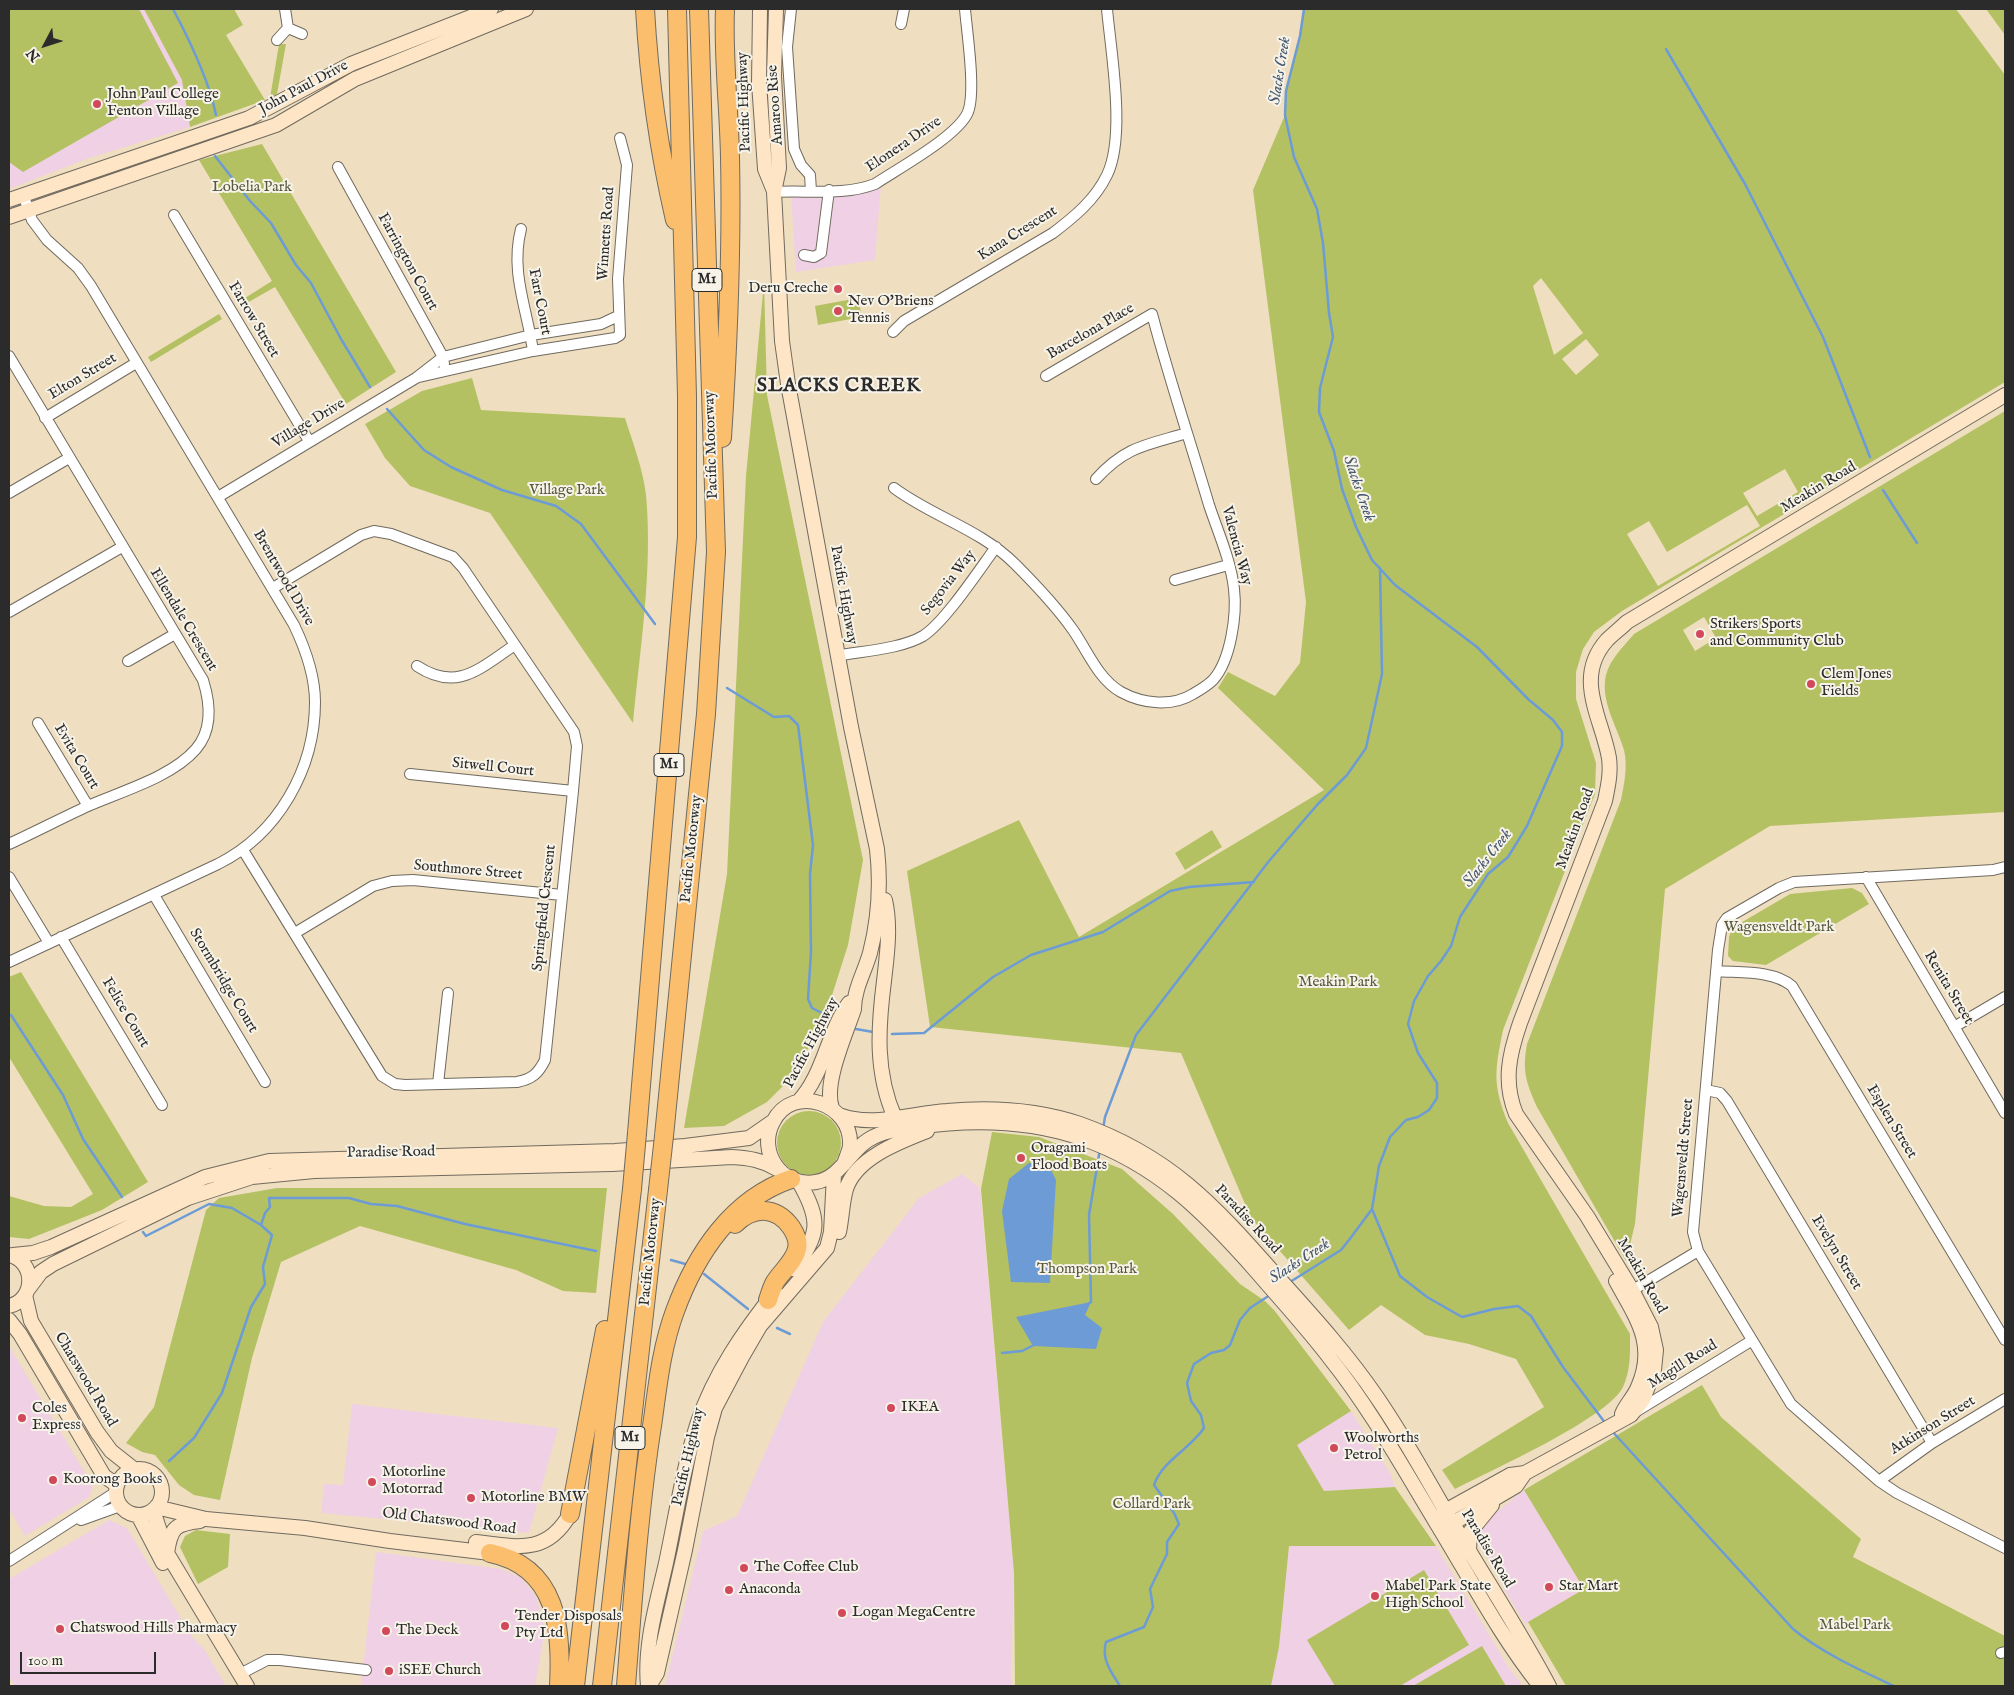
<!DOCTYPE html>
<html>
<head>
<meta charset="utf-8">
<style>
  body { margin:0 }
  #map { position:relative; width:2014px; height:1695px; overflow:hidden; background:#efdfc0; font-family:"IM FELL English",serif }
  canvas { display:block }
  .frame { position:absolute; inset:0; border:10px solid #2b2b2b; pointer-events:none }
  .north { position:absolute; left:20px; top:20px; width:50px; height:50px; -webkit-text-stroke:4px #f7f3e8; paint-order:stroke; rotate:230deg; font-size:14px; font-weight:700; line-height:20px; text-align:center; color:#2b2b2b }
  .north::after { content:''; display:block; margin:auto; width:18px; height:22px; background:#2b2b2b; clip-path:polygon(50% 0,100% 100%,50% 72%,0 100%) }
  .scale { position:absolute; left:20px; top:1652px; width:136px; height:22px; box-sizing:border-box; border:2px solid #2b2b2b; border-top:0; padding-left:6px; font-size:15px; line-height:18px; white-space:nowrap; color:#2b2b2b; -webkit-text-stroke:4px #f7f3e8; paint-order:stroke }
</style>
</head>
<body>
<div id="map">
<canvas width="2014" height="1695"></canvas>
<div class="frame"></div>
<div class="north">N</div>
<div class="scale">100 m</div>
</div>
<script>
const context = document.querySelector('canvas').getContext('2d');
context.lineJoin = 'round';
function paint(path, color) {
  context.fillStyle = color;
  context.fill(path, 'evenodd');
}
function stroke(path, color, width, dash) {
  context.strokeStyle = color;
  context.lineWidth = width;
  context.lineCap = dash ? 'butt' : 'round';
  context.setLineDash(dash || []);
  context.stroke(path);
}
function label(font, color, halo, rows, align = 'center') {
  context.font = font + ' "IM FELL English",serif';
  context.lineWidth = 4;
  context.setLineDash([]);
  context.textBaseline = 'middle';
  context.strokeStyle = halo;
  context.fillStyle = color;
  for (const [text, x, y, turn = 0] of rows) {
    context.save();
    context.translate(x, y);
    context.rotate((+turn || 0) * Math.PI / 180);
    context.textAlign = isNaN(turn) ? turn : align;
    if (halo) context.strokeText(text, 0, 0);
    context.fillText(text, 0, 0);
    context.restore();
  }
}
paint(new Path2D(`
  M9 9H144L182 80 190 127 89 158 9 189Z
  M881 185 875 260 796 272 791 196Z
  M962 1174 980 1188 1014 1573 1011 1686H665L703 1531 737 1516 823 1322 919 1198Z
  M9 1346 93 1486 89 1497 25 1536 9 1509Z
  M352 1404 558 1428 529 1533 321 1513 324 1484 343 1485Z
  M1351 1411 1390 1473 1395 1487 1324 1491 1296 1445Z
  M1524 1490 1584 1589 1525 1624 1504 1589 1498 1571 1478 1545 1480 1532 1493 1515Z
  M109 1520 127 1528 192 1637 204 1649 226 1686H15L9 1676V1579Z
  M1289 1546H1436L1509 1668 1523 1686H1271L1279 1647Z
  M376 1552 501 1569 520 1577 536 1596 545 1630 535 1686H361Z`), '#f0d0e4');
paint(new Path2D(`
  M9 9H139L178 83 23 172 9 162Z
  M144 9H234L243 25 226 35 265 100 190 127 182 80Z
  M1304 9H1956L2005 75V382L1622 611 1594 632 1583 649 1576 672V699L1596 763 1595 794 1503 1030C1495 1070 1492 1084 1508 1123L1630 1334C1630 1352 1631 1370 1623 1387 1608 1418 1490 1471 1455 1489L1442 1470 1544 1407 1516 1359 1469 1344 1425 1335 1381 1305 1349 1330 1251 1218 1181 1053 930 1027 907 871 1019 820 1079 937 1324 790 1218 688 1228 672 1275 696 1300 663 1306 602 1253 190 1285 115 1286 91 1300 36ZM1541 278 1583 333 1554 355 1533 286ZM1586 339 1599 355 1576 375 1562 359ZM1785 469 1798 492 1757 516 1743 493ZM1747 505 1760 526 1658 586 1627 534 1649 521 1667 552Z
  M1986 9H2005V35Z
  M279 44H286L277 94 270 98Z
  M262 144 396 372 346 404 275 287 240 307 237 303 272 281 199 160Z
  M764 282 767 395 863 860 848 945 827 1011 796 1073 767 1102 724 1126 684 1128 727 874 746 476Z
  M858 298 862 317 818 325 815 306Z
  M219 314 222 319 151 362 148 357Z
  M472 378 481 410 625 418C633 443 643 469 646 495 653 570 640 648 633 723L490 513 410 486 385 458 365 424 422 391Z
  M2005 411V812L1770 826 1665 889 1635 1224 1626 1261 1537 1107C1526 1082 1522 1071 1527 1044L1621 800C1624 784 1628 767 1624 750 1617 726 1600 701 1606 675 1610 659 1624 646 1634 634ZM1704 617 1716 638 1695 651 1683 630Z
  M1212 830 1222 847 1185 870 1175 853Z
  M1852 888 1862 893 1869 904 1766 965 1733 961 1728 956 1729 937 1732 928 1790 894Z
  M21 972 148 1182 102 1210 29 1239 9 1237V1196L44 1206 71 1207 93 1194 9 1057V977Z
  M777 1143a32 32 0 1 1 64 0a32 32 0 1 1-64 0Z
  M992 1132 1039 1137 1122 1169 1173 1214 1240 1284 1265 1301 1274 1310 1351 1411 1297 1445 1324 1491 1395 1487 1436 1546H1289L1279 1647 1271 1686H1015L1014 1573 981 1189Z
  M277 1188H607L596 1293 563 1291 516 1270 360 1226 281 1262 252 1358 220 1500 194 1495 179 1485 155 1455 142 1452 126 1443 154 1407 206 1210 219 1198Z
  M1702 1385 1721 1417 1861 1539 1853 1557 2005 1636V1646L1998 1649 2001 1659 2005 1658V1686H1566L1528 1622 1584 1589 1524 1490Z
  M196 1530 230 1534 228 1567 198 1584 180 1547 185 1536Z
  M1424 1570 1469 1645 1400 1686H1335L1307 1640Z
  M1482 1646 1506 1686H1413Z`), '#b4c163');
paint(new Path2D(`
  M1029 1163 1048 1164 1056 1180 1050 1283 1011 1282 1002 1211 1009 1179Z
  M1091 1302 1085 1315 1102 1328 1096 1349 1033 1346 1016 1317Z`), '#6d9bd5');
stroke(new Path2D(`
  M173 9C190 41 209 80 216 115
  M1666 49 1745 184 1823 337 1870 457
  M215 156 250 201 271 223 296 265 311 283 341 339 370 387
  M387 409 424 450 451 467 502 490 556 506 581 524 655 624
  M1883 490 1917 543
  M727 688 774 717 789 716 798 725 813 845 810 874 811 952 808 999 812 1008 832 1018
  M11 1015 63 1095 83 1139 122 1197
  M856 1029 873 1032
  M892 1034 924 1033 993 977 1031 955 1103 932 1170 891 1189 887 1254 882
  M1103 1129 1105 1117 1136 1035 1269 861 1317 805 1347 775 1366 748 1382 674 1380 568
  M1372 1209 1400 1276 1427 1297 1462 1317 1494 1309 1518 1306 1531 1316 1563 1367 1606 1424
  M143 1232 146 1236 209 1204 232 1208 261 1225
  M671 1260 689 1265
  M704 1274 748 1309
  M1290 1282 1341 1250 1349 1240 1372 1209 1379 1166 1390 1137 1406 1120 1418 1117 1429 1110 1437 1098V1083L1418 1053 1408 1024 1414 1001 1428 976 1441 961 1451 946 1460 917 1488 874 1508 857 1527 826 1562 746V732L1553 720 1528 699 1477 647 1395 585 1372 560 1356 527 1342 489 1334 451 1319 412 1320 388 1333 337 1329 313 1323 243 1317 209 1294 157 1285 115 1286 91 1300 36 1304 9
  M1088 1304 1091 1302 1089 1215 1100 1149
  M777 1328 790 1334
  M1002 1353 1022 1351 1034 1345
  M1611 1430 1793 1629C1822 1653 1860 1670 1894 1686
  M169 1461 194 1438 222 1393 251 1307 265 1284 263 1267 272 1235 261 1225 265 1213 270 1207 269 1198H349L371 1204 397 1206 465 1224 596 1251
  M1120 1686C1111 1672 1101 1659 1106 1642L1144 1627 1153 1607 1150 1589 1167 1554V1542L1179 1524 1174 1513 1154 1485C1162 1461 1190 1449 1204 1428L1201 1415 1191 1401 1187 1383 1194 1364 1211 1353 1224 1350 1230 1345 1240 1320 1250 1308 1270 1295`), '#6d9bd5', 2.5);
const street = new Path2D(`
  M285 9 288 28
  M791 9 787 47 794 149 801 165 810 175 811 191
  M901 24 904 9
  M277 40 288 28 302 34
  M338 167 443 357 444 364
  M774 192C807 190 844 196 875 184 899 168 958 136 968 112 976 91 967 33 965 9
  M174 215 309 441
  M521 229C510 272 527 308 533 351
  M804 255 814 257 821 253 829 190
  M893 332 904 321 1053 233C1074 217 1095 200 1107 175 1126 136 1111 53 1107 9
  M9 356 203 680C210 702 213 729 196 749 172 777 122 791 88 806 62 818 35 832 9 844
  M419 377 533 351 615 338 620 335 618 279 627 165 620 138
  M45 418 136 363
  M1096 479C1126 446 1147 445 1187 433
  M894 488C933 517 980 529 1015 564 1035 584 1056 606 1073 630 1087 650 1098 679 1121 692 1143 704 1172 707 1193 694 1200 690 1208 685 1213 680 1231 660 1237 614 1234 589 1231 561 1218 532 1209 505 1190 441 1169 378 1152 314L1046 376
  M9 493 69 458
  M218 497 416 378 443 357 531 335 601 324 618 316
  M1175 580 1228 565
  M9 612 122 547
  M837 656C862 651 901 649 923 636 945 622 979 570 996 547
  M128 661 175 634
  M417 666C458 693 481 667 515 645
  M38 723 88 806
  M410 774 573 791
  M243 850 382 1076 395 1084 405 1085 517 1082C532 1079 538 1074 545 1060L573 791 577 746 574 732 463 568 453 557 391 534 374 531 361 535 273 588
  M2005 867 1993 870 1794 882 1779 888 1727 918 1722 925 1718 950 1693 1232 1698 1251 1791 1404 1879 1481 1897 1493 2005 1548
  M9 877 49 943
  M1866 877 2005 1113
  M154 895 265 1082
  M295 933 373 886 392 881 413 880 562 895
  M61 937 162 1105
  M9 962 218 864C278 834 315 769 315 702 315 675 305 648 294 625L91 286 78 268 47 240 32 220 23 194
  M1716 971C1740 973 1773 970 1792 986L2005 1340
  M1954 1027 2005 997
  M438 1084 448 993
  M1706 1090 1720 1093 1727 1101 1932 1443
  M1628 1293 1698 1251
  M1637 1411 1751 1341
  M1879 1481 1932 1443 2005 1399
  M81 1520 120 1506
  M9 1561 116 1492
  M2001 1653 2005 1652
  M240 1674 267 1660H280L366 1670`);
const secondary = new Path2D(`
  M760 9 759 83 765 169 774 191
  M776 9 774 76 779 168 774 192 782 341 788 384 851 727 877 849C881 885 879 918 870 953 865 971 854 989 854 1009 846 1034 823 1083 832 1108
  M9 200 249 118 351 64 491 9
  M9 217 276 125 355 79 526 9
  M885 900C891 926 887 955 884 981 878 1028 875 1073 895 1118
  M798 1102C824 1075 827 1033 849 1003
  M839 1115C873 1128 912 1113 947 1111 991 1107 1038 1110 1080 1124 1170 1156 1213 1204 1274 1273 1310 1313 1346 1352 1376 1396 1406 1439 1431 1487 1458 1532 1488 1583 1521 1633 1549 1686
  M844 1164C846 1158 849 1152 850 1146 853 1104 793 1082 773 1122 757 1152 782 1188 816 1182 840 1178 849 1152 868 1140 882 1131 899 1129 916 1127 971 1119 1028 1120 1081 1138 1157 1164 1205 1213 1257 1272 1281 1300 1306 1327 1329 1357 1370 1408 1403 1468 1437 1524 1470 1578 1500 1636 1540 1686
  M839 1232C842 1218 842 1203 846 1189 856 1158 899 1142 927 1131
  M13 1255 33 1253 51 1247 205 1177 269 1161 615 1151 685 1146 749 1138 772 1122
  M793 1269C820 1235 821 1220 799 1182
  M1616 1281C1636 1318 1657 1344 1638 1387 1634 1397 1626 1404 1622 1414
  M29 1288 41 1272 53 1264 188 1198 252 1177 314 1171 612 1164 732 1157C749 1158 762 1160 777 1169
  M25 1295 31 1321 97 1432 111 1451 135 1470
  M9 1306C36 1300 36 1261 9 1255
  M9 1320 20 1334 104 1476 117 1485
  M116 1492a23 23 0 1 1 46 0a23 23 0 1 1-46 0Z
  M156 1507 206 1519 305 1528 390 1541 490 1553
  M153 1510 167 1553 247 1686
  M138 1515 163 1563
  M1437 1524 1445 1511 1510 1475 1525 1473 1631 1415 1643 1400 1654 1370 1656 1350 1651 1327 1632 1290 1587 1216 1516 1114C1503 1082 1509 1055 1520 1023L1605 801C1608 786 1611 773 1609 758 1602 718 1573 678 1607 640 1613 634 1621 628 1627 622L2005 395
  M1443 1524 1453 1523 1516 1486 1525 1473
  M476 1542C517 1547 547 1555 570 1514
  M1469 1550 1470 1532 1492 1505
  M167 1553C171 1527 175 1524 200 1521
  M648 1686C644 1645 657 1603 666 1563 676 1516 683 1468 698 1422 714 1374 744 1331 775 1292
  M649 1686 657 1673 685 1550 707 1437 715 1408 742 1357 760 1326 827 1248 831 1232 834 1175`);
const highway = new Path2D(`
  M645 9C649 80 659 151 675 220
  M722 438C728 345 732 250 730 157 729 107 723 58 725 9
  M637 1133 687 537V396L677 9
  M664 1136 706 714 716 552 699 9
  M735 1224C753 1206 776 1206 791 1227 795 1233 799 1241 797 1249 794 1262 782 1271 775 1282 772 1287 770 1294 768 1300
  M570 1514 605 1330
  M490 1553C558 1567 562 1629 559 1686
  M575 1686 632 1189
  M602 1686 658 1190
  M626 1686C633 1597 639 1507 653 1419 658 1382 662 1346 675 1311 696 1254 732 1199 791 1179`);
stroke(street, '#706a5f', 12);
stroke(secondary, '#706a5f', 16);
stroke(highway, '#706a5f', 20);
stroke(street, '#fff', 10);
stroke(secondary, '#fde5c5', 14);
stroke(highway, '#fabe6d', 18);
const highwayBridge = new Path2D(`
  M632 1189 637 1133
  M658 1190 664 1136`);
stroke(highwayBridge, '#706a5f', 20, []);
stroke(highwayBridge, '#fabe6d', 18);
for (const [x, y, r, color] of [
  [97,104,5,"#d1495b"],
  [838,289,5,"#d1495b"],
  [838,311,5,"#d1495b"],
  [1700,634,5,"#d1495b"],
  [1811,684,5,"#d1495b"],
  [1021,1158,5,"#d1495b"],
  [891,1408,5,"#d1495b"],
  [22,1418,5,"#d1495b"],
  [1334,1448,5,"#d1495b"],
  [53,1480,5,"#d1495b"],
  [372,1482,5,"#d1495b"],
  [471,1498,5,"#d1495b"],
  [744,1568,5,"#d1495b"],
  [1549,1587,5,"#d1495b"],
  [729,1590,5,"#d1495b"],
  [1375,1596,5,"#d1495b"],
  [842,1613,5,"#d1495b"],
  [505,1626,5,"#d1495b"],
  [60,1629,5,"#d1495b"],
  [386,1631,5,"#d1495b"],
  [389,1671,5,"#d1495b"]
]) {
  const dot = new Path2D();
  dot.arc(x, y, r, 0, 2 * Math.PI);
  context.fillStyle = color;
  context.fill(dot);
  stroke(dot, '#f7f3e8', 2);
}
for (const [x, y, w] of [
  [707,280,30],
  [669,765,30],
  [630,1438,30]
]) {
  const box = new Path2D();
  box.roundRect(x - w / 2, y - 11.5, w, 23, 4);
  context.fillStyle = '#f7f3e8';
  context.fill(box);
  stroke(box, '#2b2b2b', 1);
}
label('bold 14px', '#2b2b2b', null, [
  ["M1",707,280],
  ["M1",669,765],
  ["M1",630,1438]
]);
label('15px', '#2b2b2b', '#f7f3e8', [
  ["John Paul Drive",304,88,-28],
  ["Pacific Highway",745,102,-92],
  ["Amaroo Rise",776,105,-94],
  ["Elonera Drive",904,145,-34],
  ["Winnetts Road",607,234,-86],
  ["Kana Crescent",1018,234,-32],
  ["Farrington Court",407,262,61],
  ["Farr Court",539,302,79],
  ["Farrow Street",253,320,59],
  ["Barcelona Place",1091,332,-30],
  ["Elton Street",83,377,-31],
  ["Village Drive",309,424,-31],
  ["Pacific Motorway",712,445,-92],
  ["Meakin Road",1819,488,-31],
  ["Valencia Way",1236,546,75],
  ["Brentwood Drive",283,578,60],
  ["Segovia Way",949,583,-52],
  ["Pacific Highway",843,595,80],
  ["Ellendale Crescent",183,620,59],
  ["Evita Court",76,757,59],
  ["Sitwell Court",493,768,6],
  ["Meakin Road",1576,829,-70],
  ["Pacific Motorway",692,849,-84],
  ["Southmore Street",468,871,5],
  ["Springfield Crescent",545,908,-84],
  ["Stormbridge Court",223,981,59],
  ["Renita Street",1948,988,59],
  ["Felice Court",125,1013,59],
  ["Pacific Highway",812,1043,-62],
  ["Esplen Street",1891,1122,59],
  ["Paradise Road",391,1153,-1],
  ["Wagensveldt Street",1684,1158,-85],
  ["Paradise Road",1247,1220,47],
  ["Pacific Motorway",651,1252,-84],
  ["Evelyn Street",1836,1253,59],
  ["Meakin Road",1641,1276,60],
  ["Magill Road",1683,1365,-32],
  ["Chatswood Road",85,1380,59],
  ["Atkinson Street",1933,1426,-32],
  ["Pacific Highway",689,1457,-77],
  ["Old Chatswood Road",449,1522,7],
  ["Paradise Road",1487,1549,59]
]);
label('15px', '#2b2b2b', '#f7f3e8', [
  ["John Paul College",107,95],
  ["Fenton Village",107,112],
  ["Deru Creche",828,289,"right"],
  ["Nev O'Briens",848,302],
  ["Tennis",848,319],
  ["Strikers Sports",1710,625],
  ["and Community Club",1710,642],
  ["Clem Jones",1821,675],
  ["Fields",1821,692],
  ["Oragami",1031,1149],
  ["Flood Boats",1031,1166],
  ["IKEA",901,1408],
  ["Coles",32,1409],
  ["Express",32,1426],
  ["Woolworths",1344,1439],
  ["Petrol",1344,1456],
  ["Motorline",382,1473],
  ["Motorrad",382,1490],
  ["Koorong Books",63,1480],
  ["Motorline BMW",481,1498],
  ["The Coffee Club",754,1568],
  ["Mabel Park State",1385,1587],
  ["High School",1385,1604],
  ["Star Mart",1559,1587],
  ["Anaconda",739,1590],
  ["Logan MegaCentre",852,1613],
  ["Tender Disposals",515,1617],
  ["Pty Ltd",515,1634],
  ["Chatswood Hills Pharmacy",70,1629],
  ["The Deck",396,1631],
  ["iSEE Church",399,1671]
], 'left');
label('15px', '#54583c', '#f7f3e8', [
  ["Lobelia Park",252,188],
  ["Village Park",567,491],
  ["Wagensveldt Park",1779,928],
  ["Meakin Park",1338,983],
  ["Thompson Park",1087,1270],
  ["Collard Park",1152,1505],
  ["Mabel Park",1855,1626]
]);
label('italic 16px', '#45586f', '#f7f3e8', [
  ["Slacks Creek",1281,71,-81],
  ["Slacks Creek",1358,489,71],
  ["Slacks Creek",1488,859,-52],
  ["Slacks Creek",1300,1262,-33]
]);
context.letterSpacing = '1px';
label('bold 20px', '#2b2b2b', '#f7f3e8', [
  ["SLACKS CREEK",839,387]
]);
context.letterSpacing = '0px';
</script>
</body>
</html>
